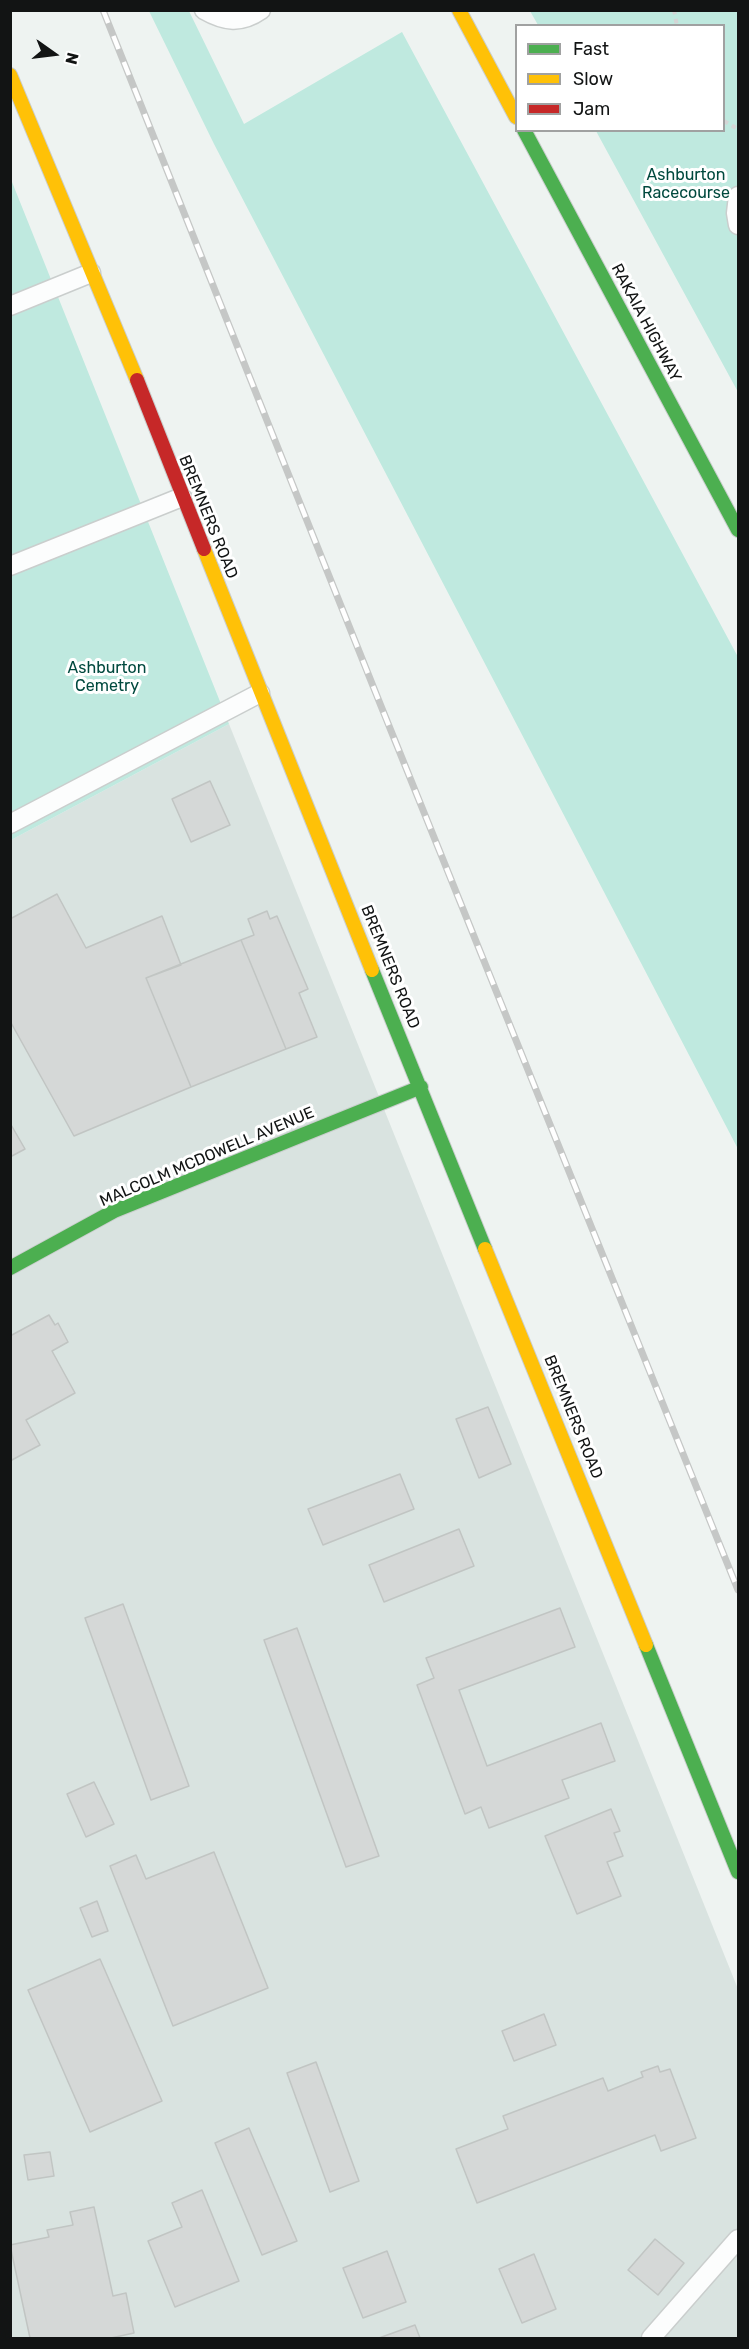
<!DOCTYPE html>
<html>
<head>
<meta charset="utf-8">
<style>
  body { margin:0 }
  #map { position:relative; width:749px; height:2349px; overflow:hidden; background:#eef3f1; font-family:Rubik,sans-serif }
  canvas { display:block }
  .frame { position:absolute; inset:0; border:12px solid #121414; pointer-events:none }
  .legend { position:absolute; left:515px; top:24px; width:210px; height:108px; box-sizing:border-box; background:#fff; border:2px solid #a0a1a1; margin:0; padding:8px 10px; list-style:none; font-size:18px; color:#121414 }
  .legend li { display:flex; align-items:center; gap:12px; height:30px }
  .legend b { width:30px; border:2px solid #a0a1a1 }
  .north { position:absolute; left:24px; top:24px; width:60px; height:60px; -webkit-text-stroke:4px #fff; paint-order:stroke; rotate:104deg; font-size:16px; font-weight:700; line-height:24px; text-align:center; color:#121414 }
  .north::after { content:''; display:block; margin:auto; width:21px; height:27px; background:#121414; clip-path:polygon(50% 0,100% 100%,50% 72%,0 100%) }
</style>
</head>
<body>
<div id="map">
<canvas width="749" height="2349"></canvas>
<div class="frame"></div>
<ul class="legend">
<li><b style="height:8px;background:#4caf50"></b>Fast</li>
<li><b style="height:8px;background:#ffc107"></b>Slow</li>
<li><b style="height:8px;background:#c62828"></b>Jam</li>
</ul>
<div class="north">N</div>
</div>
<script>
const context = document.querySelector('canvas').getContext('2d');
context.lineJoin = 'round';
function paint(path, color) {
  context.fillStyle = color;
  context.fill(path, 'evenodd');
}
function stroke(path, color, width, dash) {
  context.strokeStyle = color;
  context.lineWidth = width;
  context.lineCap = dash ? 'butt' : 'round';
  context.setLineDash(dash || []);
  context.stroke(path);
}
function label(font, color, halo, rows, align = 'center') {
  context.font = font + ' Rubik,sans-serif';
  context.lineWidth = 6;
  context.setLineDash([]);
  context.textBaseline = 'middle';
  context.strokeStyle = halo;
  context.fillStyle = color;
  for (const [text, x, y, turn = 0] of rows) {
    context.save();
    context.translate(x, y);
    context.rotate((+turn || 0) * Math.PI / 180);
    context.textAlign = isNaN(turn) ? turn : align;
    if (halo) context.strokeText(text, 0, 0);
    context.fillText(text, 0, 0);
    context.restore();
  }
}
paint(new Path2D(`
  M229 724 738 1989V2338H11V840Z`), '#d9e3e0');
paint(new Path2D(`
  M149 11H189L244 124 402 32 738 657V1149L214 144Z
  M530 11H738V392L596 131 724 130V26L538 25Z
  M10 177 229 724 11 840H10Z`), '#bfe9df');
const building = new Path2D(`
  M210 781 230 825 191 842 172 799Z
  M57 894 86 948 162 916 181 965 146 978 191 1087 74 1136 10 1021V919Z
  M267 911 270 919 277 916 308 989 299 993 317 1037 286 1049 241 940 254 935 248 919Z
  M241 940 286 1049 191 1087 146 978Z
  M10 1123 25 1149 10 1157Z
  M49 1315 55 1325 58 1323 68 1342 52 1351 75 1393 26 1420 40 1445 10 1461V1336Z
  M488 1407 511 1464 479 1478 456 1419Z
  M400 1474 414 1509 323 1545 308 1509Z
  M459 1529 474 1566 384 1602 369 1565Z
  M123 1604 189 1786 151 1800 85 1618Z
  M560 1608 575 1647 459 1690 487 1766 601 1723 615 1761 562 1780 569 1798 489 1828 481 1807 465 1814 417 1685 434 1678 426 1658Z
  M297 1628 379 1856 346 1867 264 1640Z
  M94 1782 114 1824 86 1837 67 1794Z
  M611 1809 620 1831 614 1833 623 1856 607 1862 621 1896 577 1914 545 1836Z
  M214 1852 268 1988 173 2026 110 1866 136 1855 146 1879Z
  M97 1901 108 1931 92 1937 80 1908Z
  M100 1959 162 2101 90 2132 28 1990Z
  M544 2014 556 2045 514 2061 502 2031Z
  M316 2062 359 2181 330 2192 287 2073Z
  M658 2066 660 2072 670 2069 696 2138 661 2151 655 2135 477 2203 456 2149 508 2129 503 2116 603 2078 608 2091 643 2077 641 2072Z
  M249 2128 297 2241 262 2255 215 2143Z
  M50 2152 54 2176 28 2180 24 2155Z
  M202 2190 239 2281 175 2307 148 2241 182 2227 172 2203Z
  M94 2207 113 2296 126 2293 134 2333 111 2338H30L10 2245 49 2237 47 2230 73 2225 70 2212Z
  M655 2239 684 2263 658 2295 628 2270Z
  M387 2251 406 2302 363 2318 343 2268Z
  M534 2254 556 2309 522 2323 499 2269Z
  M415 2325 420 2338H379Z`);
paint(building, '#d5d8d7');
stroke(building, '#c1c5c3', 1.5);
const lane = new Path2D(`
  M204 10C225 22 241 24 261 10
  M738 196 736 213 738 225
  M10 306 91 273
  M10 566 182 497
  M10 824 260 693
  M651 2338 738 2239`);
const fast = new Path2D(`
  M524 130 738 530
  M372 970 485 1249
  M10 1268 114 1211 421 1087
  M646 1645 738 1872`);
const slow = new Path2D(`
  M459 10 516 117
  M10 75 137 380
  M204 549 372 970
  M485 1249 646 1645`);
const jam = new Path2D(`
  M137 380 204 549`);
stroke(lane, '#cacecd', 21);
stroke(fast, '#cacecd', 16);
stroke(slow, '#cacecd', 16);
stroke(jam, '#cacecd', 16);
stroke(new Path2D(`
  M674 10 677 26
  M724 121 738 129`), '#d4d5d5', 4, [4.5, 4.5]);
stroke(lane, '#fcfdfd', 18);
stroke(fast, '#4caf50', 14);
stroke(slow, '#ffc107', 14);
stroke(jam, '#c62828', 14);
const rail = new Path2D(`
  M103 10 381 706 738 1590`);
stroke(rail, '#c5c7c6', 7);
stroke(rail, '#fff', 4.5, [14]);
label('16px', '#00493e', '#fff', [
  ["Ashburton",686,175],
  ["Racecourse",686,193],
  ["Ashburton",107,668],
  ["Cemetry",107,686]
]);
label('16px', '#121414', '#fff', [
  ["RAKAIA HIGHWAY",646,323,62],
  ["BREMNERS ROAD",208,517,68],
  ["BREMNERS ROAD",390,967,68],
  ["MALCOLM MCDOWELL AVENUE",207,1157,-23],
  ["BREMNERS ROAD",573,1417,68]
]);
</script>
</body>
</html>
